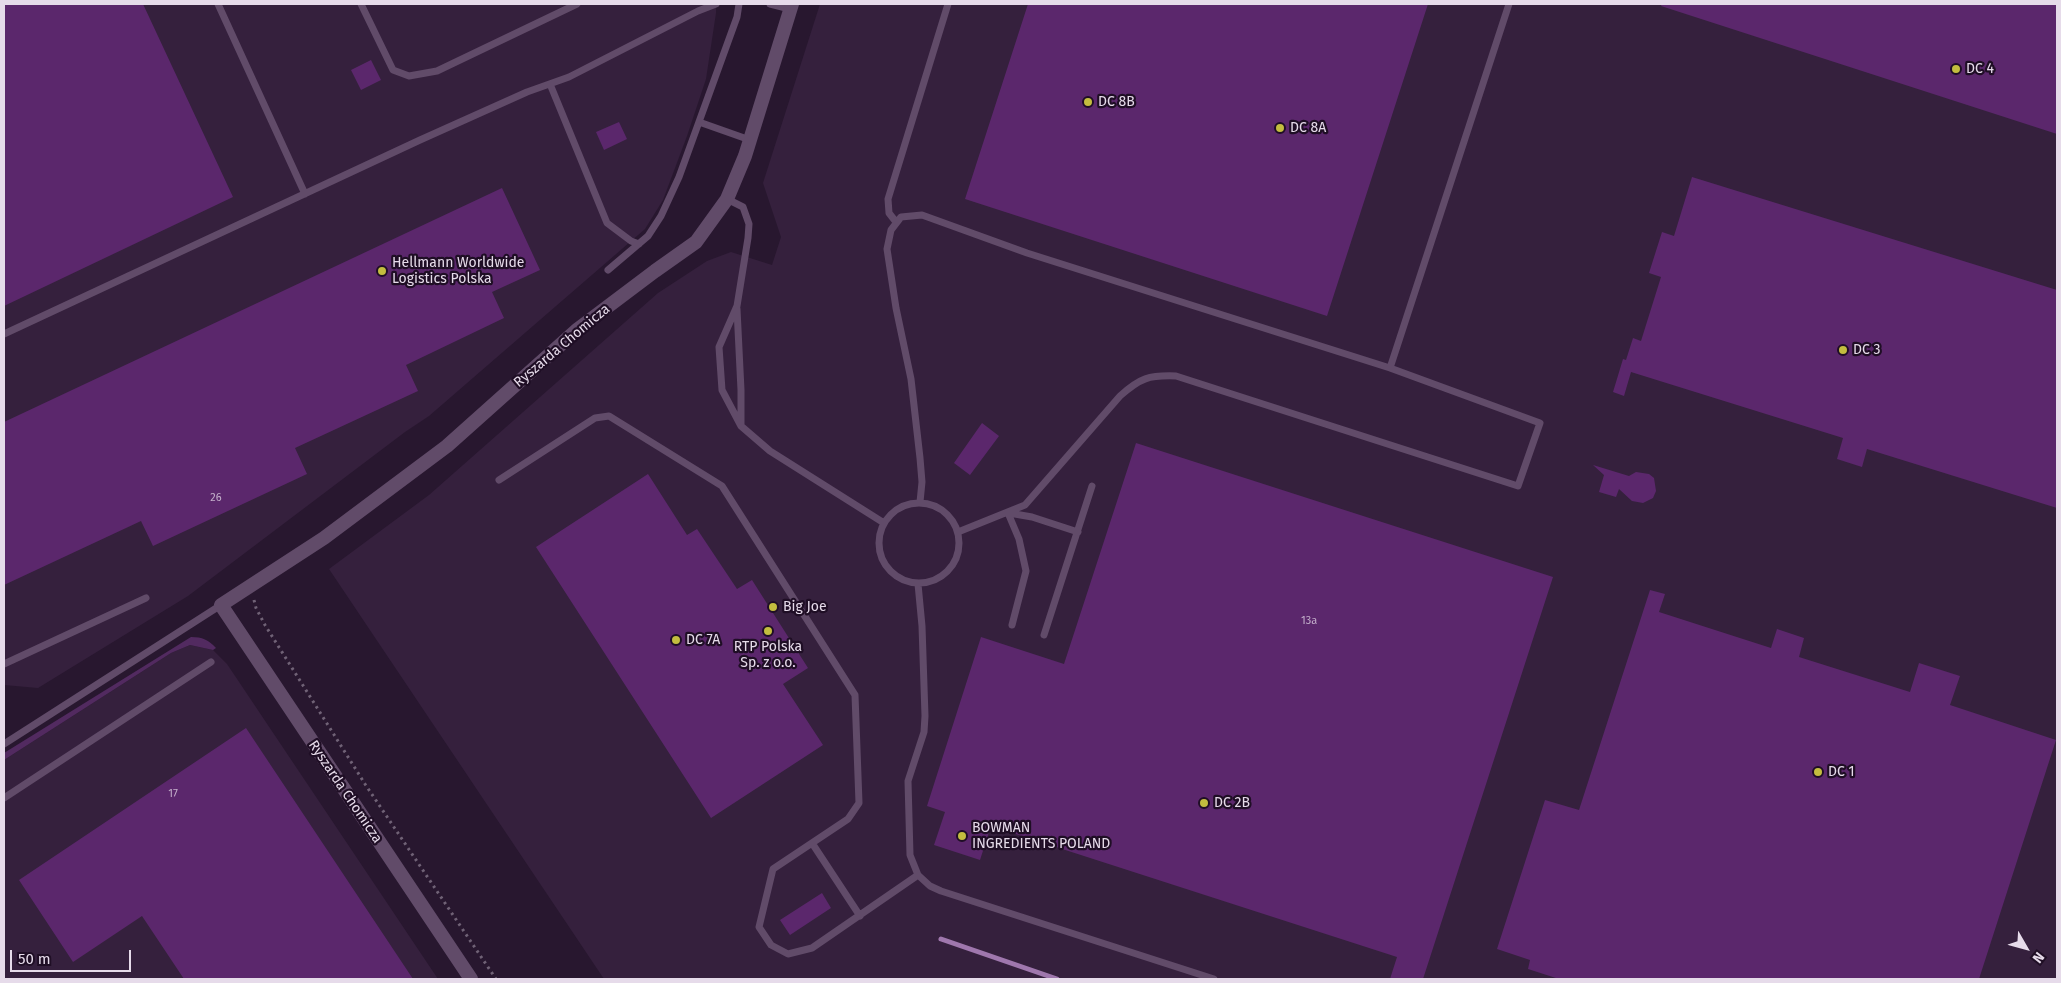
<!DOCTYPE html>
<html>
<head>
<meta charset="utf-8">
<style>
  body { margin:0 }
  #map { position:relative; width:2061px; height:983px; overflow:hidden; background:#28172f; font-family:"Fira Sans",sans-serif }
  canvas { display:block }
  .frame { position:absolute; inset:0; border:5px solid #e6dbea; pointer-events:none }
  .north { position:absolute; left:2001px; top:923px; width:50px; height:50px; -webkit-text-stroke:4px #1f0e25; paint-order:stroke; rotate:128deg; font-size:14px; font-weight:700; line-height:20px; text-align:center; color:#e6dbea }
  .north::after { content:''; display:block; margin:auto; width:18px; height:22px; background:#e6dbea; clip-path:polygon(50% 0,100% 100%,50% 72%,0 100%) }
  .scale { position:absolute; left:10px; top:950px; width:121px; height:22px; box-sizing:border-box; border:2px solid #e6dbea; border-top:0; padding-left:6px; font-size:15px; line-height:18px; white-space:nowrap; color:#e6dbea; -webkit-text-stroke:4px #1f0e25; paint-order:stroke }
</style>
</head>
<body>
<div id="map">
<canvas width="2061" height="983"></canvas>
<div class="frame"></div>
<div class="north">N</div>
<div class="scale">50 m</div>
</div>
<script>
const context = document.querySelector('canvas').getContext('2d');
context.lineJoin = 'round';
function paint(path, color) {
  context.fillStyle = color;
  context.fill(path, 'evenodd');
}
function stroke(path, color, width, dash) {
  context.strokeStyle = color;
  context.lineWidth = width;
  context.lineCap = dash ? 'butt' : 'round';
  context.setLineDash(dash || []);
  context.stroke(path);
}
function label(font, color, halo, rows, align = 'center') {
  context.font = font + ' "Fira Sans",sans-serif';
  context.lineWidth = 4.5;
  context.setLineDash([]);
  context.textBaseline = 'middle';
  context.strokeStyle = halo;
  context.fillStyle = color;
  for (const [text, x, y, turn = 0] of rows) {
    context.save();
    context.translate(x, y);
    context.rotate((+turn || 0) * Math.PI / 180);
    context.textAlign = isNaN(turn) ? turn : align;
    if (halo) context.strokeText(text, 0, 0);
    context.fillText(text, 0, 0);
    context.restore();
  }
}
paint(new Path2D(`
  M4 4H716V13L706 79 687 136 663 200 645 229 429 416 405 432 188 596 38 688 4 685Z
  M820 4H2057V979H604L329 569 429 495 658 293 707 261 731 252 772 265 781 237 763 183Z
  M190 645 213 650 227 664 438 979H4V760L171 653Z`), '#35203d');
paint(new Path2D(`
  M191 637C202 637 209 640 216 648L213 650 190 645 171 653 4 760V753Z`), '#522a60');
stroke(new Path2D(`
  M941 939 1057 979`), '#9f77ad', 5);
paint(new Path2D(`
  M4 4H143L233 197 4 306Z
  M1028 4H1428L1327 316 965 199Z
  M1662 4H2057V134L1661 6Z
  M371 60 381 80 361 90 351 70Z
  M619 122 627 139 604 150 596 132Z
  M1692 177 2057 290V508L1867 449 1862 467 1837 459 1843 438 1631 372 1624 396 1613 392 1623 359 1626 360 1633 338 1641 341 1661 277 1649 273 1662 232 1674 236Z
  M502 188 540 270 492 292 504 318 406 365 418 391 295 448 307 474 153 546 141 521 4 585V422Z
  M982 423 999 436 970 475 954 463Z
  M1136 443 1553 577 1423 979H1390L1397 957 991 826 980 860 934 845 945 812 927 806 981 637 1064 664Z
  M1593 465 1629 476 1636 472 1649 474 1654 478 1656 491 1653 498 1643 503 1632 501 1619 489 1616 497 1599 492 1604 475Z
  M648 474 687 535 697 529 737 589 752 580 808 668 783 684 823 745 711 818 536 547Z
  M1650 590 1665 594 1659 612 1771 648 1777 629 1804 638 1799 657 1910 692 1919 663 1960 676 1950 705 2056 740 1979 979H1559L1528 969 1530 960 1497 949 1545 800 1579 810Z
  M246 728 413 979H184L142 916 73 962 19 880Z
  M822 893 831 908 790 935 780 920Z`), '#5b276c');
stroke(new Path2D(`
  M254 600 256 608 265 625 365 784 496 979`), '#706276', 3, [2.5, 4]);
stroke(new Path2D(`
  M218 4 305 194
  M361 4 393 70 409 76 437 71 577 4
  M770 4 790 9
  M550 84 607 223 631 241 639 244
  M699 122 750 140
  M727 199 743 207 749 224 748 238 737 306 719 347 722 390 741 426 770 451 884 523
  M896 222 889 213 888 199 948 4
  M608 270 648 236 661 216 679 177 737 17 739 4
  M737 309 741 390V425
  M4 334 420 140 527 92 569 77 698 11 716 4
  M1390 368 1509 4
  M499 480 595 418 609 416 722 486 855 695 859 803 848 819 773 869 759 927 771 945 788 954 812 948 918 875 910 855 908 781 924 732 925 716 922 626 918 584
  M920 502 922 482 920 458 911 379 896 308 887 249 891 230 901 217 922 215 1027 253 1390 368 1540 423 1518 486 1176 376C1149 375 1140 378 1120 396L1025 505 958 532
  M879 543a40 40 0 1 1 80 0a40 40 0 1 1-80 0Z
  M1008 513 1019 539 1026 571 1012 625
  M1009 513 1032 517 1078 532
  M1044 635 1092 486
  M4 664 146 598
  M4 744 221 605
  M4 798 211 662
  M812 843 860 916
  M918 875 930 886 941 891 1214 979`), '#614b69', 7);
stroke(new Path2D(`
  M471 979 221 605 324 538 447 446 578 329 655 271 696 242 727 199 745 156 792 4`), '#614b69', 14);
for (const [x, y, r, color] of [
  [1956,69,5,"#c3bd3f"],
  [1088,102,5,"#c3bd3f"],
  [1280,128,5,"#c3bd3f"],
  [382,271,5,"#c3bd3f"],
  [1843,350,5,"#c3bd3f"],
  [773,607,5,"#c3bd3f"],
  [768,631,5,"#c3bd3f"],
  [676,640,5,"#c3bd3f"],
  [1818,772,5,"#c3bd3f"],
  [1204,803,5,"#c3bd3f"],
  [962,836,5,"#c3bd3f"]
]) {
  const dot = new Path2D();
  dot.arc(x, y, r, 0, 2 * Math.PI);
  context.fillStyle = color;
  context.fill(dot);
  stroke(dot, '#1f0e25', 2);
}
label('11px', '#c3aeca', null, [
  ["26",216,498],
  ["13a",1309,621],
  ["17",173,794]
]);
label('14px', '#e6dbea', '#1f0e25', [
  ["DC 4",1966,69],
  ["DC 8B",1098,102],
  ["DC 8A",1290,128],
  ["Hellmann Worldwide",392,263],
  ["Logistics Polska",392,279],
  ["DC 3",1853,350],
  ["Big Joe",783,607],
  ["DC 7A",686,640],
  ["RTP Polska",768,647,"center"],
  ["Sp. z o.o.",768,663,"center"],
  ["DC 1",1828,772],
  ["DC 2B",1214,803],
  ["BOWMAN",972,828],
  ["INGREDIENTS POLAND",972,844]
], 'left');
label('14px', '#e6dbea', '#1f0e25', [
  ["Ryszarda Chomicza",562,346,-40],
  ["Ryszarda Chomicza",345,792,56]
]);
</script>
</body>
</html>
